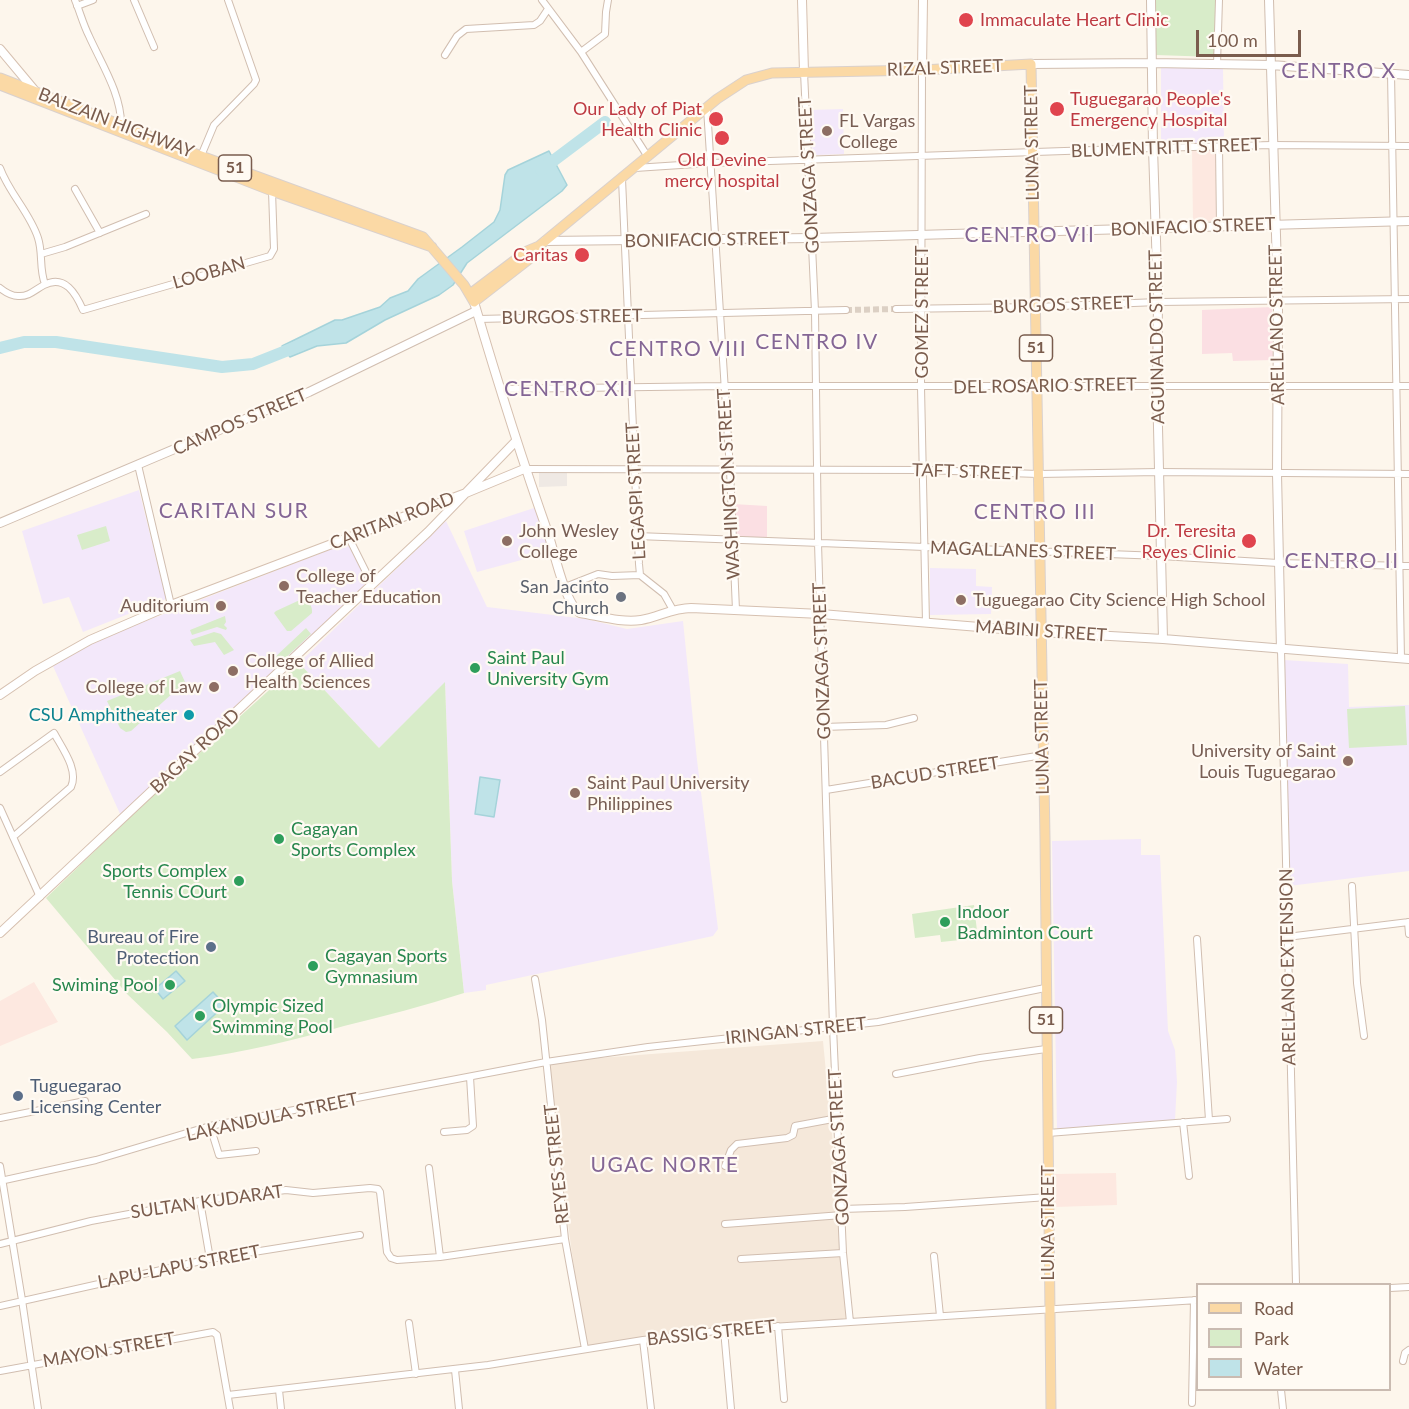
<!DOCTYPE html>
<html>
<head>
<meta charset="utf-8">
<style>
  body { margin:0 }
  #map { position:relative; width:1409px; height:1409px; overflow:hidden; background:#fdf6ec; font-family:Lato,sans-serif }
  canvas { display:block }
  .legend { position:absolute; left:1196px; top:1283px; width:195px; height:108px; box-sizing:border-box; background:#fffaf3; border:2px solid #cabbb1; margin:0; padding:8px 10px; list-style:none; font-size:18px; color:#7a5c4d }
  .legend li { display:flex; align-items:center; gap:12px; height:30px }
  .legend b { width:30px; border:2px solid #cabbb1 }
  .scale { position:absolute; left:1196px; top:30px; width:105px; height:27px; box-sizing:border-box; border:3px solid #7a5c4d; border-top:0; padding-left:8px; font-size:18px; line-height:21px; white-space:nowrap; color:#7a5c4d; -webkit-text-stroke:4px #fffaf3; paint-order:stroke }
</style>
</head>
<body>
<div id="map">
<canvas width="1409" height="1409"></canvas>
<ul class="legend">
<li><b style="height:8px;background:#fbd9a5"></b>Road</li>
<li><b style="height:16px;background:#d8ecc9"></b>Park</li>
<li><b style="height:16px;background:#bfe3e8"></b>Water</li>
</ul>
<div class="scale">100 m</div>
</div>
<script>
const context = document.querySelector('canvas').getContext('2d');
context.lineJoin = 'round';
function paint(path, color) {
  context.fillStyle = color;
  context.fill(path, 'evenodd');
}
function stroke(path, color, width, dash) {
  context.strokeStyle = color;
  context.lineWidth = width;
  context.lineCap = dash ? 'butt' : 'round';
  context.setLineDash(dash || []);
  context.stroke(path);
}
function label(font, color, halo, rows, align = 'center') {
  context.font = font + ' Lato,sans-serif';
  context.lineWidth = 4.5;
  context.setLineDash([]);
  context.textBaseline = 'middle';
  context.strokeStyle = halo;
  context.fillStyle = color;
  for (const [text, x, y, turn = 0] of rows) {
    context.save();
    context.translate(x, y);
    context.rotate((+turn || 0) * Math.PI / 180);
    context.textAlign = isNaN(turn) ? turn : align;
    if (halo) context.strokeText(text, 0, 0);
    context.fillText(text, 0, 0);
    context.restore();
  }
}
paint(new Path2D(`
  M823 1041 850 1322 585 1349 546 1062Z`), '#f5e8da');
paint(new Path2D(`
  M1218 150 1219 221H1193L1192 151Z
  M34 982 58 1022 0 1046V1001Z
  M1116 1173 1117 1205 1055 1207 1054 1174Z`), '#fde8e0');
paint(new Path2D(`
  M567 472V486L539 487V473Z`), '#efe9e4');
paint(new Path2D(`
  M1161 68H1223L1224 144H1161Z
  M843 109 844 154 817 155 811 151 809 110Z
  M139 490 166 599 83 632 69 597 43 604 22 531Z
  M537 507 551 552 477 572 464 531Z
  M446 521 487 607 586 619 627 629 683 621 697 760 718 929 713 936 486 985V990L464 993 452 881 445 683 379 748 299 663Z
  M347 543 368 583 121 816 52 664 92 642Z
  M930 568 976 569V586L992 587 991 614 930 615Z
  M1284 660 1348 664 1349 707 1409 705V871L1289 886Z
  M1141 839V855H1160L1168 1031 1175 1050 1177 1082 1175 1120 1057 1131 1052 841Z`), '#f3e8fa');
paint(new Path2D(`
  M1272 307 1273 360 1233 361 1232 353 1202 354V310Z
  M733 504 767 506V538H736Z`), '#fbdfe3');
paint(new Path2D(`
  M1155 0H1216L1214 57 1156 55Z
  M106 526 110 541 82 550 77 535Z
  M302 599C308 600 313 606 312 613L291 631H287L274 613 276 611Z
  M225 616 226 622 224 625 227 628 226 630 217 627 192 635 190 630Z
  M306 628 311 634 278 665 273 659Z
  M214 632 221 634 234 650 224 655 215 642 194 646 190 640Z
  M299 663 379 748 445 682 452 881 464 993C424 1006 384 1016 344 1026 294 1040 243 1053 192 1059L167 1032 127 994 46 898 152 796Z
  M180 671 185 682 131 731 126 732 120 728 107 701Z
  M1405 706 1407 745 1349 748 1347 709Z
  M974 905 977 931 965 933 960 940 941 942 940 935 915 938 912 914Z`), '#d8ecc9');
const water = new Path2D(`
  M549 151 567 185 562 191 467 263 453 285 439 295 385 320 346 343 317 346 290 357 282 346 335 320H342L380 307 390 298 408 291 418 279 462 247 494 222 500 210 505 175 508 170Z
  M480 777 500 780 494 817 475 814Z
  M176 971 185 981 163 999 155 989Z
  M213 992 225 1005 187 1040 175 1026Z`);
paint(water, '#bfe3e8');
stroke(water, '#a5d3da', 1.5);
stroke(new Path2D(`
  M541 170 605 122
  M0 348 24 342H56L222 367 253 364 301 345`), '#bfe3e8', 12);
stroke(new Path2D(`
  M846 310 896 309`), '#dcd0c4', 6, [6, 3]);
const minor = new Path2D(`
  M75 0C80 12 83 24 89 36 101 63 122 95 121 126
  M134 0 154 47
  M542 0 581 52 648 157
  M77 6 93 0
  M581 52 605 34 606 12 608 0
  M445 55 457 36 466 29 534 25 540 21 548 9
  M1217 64 1219 0
  M922 70 921 387 926 623
  M804 72 815 311 818 543 833 1027 843 1253 850 1322
  M1391 73 1401 659
  M707 108 730 470 736 610
  M1219 147 1220 226
  M201 156 214 125 254 84 256 80 228 0
  M0 168C9 193 30 213 38 238 43 253 39 269 45 284
  M635 168 711 163 1153 148 1272 145 1409 146
  M622 179 639 564 640 575 664 594 673 610
  M75 189 100 233
  M41 254 65 247 146 214
  M0 288C5 292 11 296 18 296 29 297 36 289 44 285 65 274 76 294 83 310L270 256 274 249 272 191
  M896 309 1035 307 1158 302 1409 299
  M479 319 846 310
  M500 389 724 386H1409
  M138 465 171 605
  M524 469 924 470 1038 474 1159 472 1409 474
  M637 536 1161 556 1278 563 1409 566
  M349 538 372 584
  M565 587 598 574 612 576 640 575
  M1281 650 1296 1284
  M823 727 886 725 914 718
  M0 772 54 733C62 748 79 770 71 787L13 837
  M826 790 1043 755
  M0 808 40 897
  M1352 886 1357 983 1364 1036
  M1408 922 1409 934
  M1287 937 1409 922
  M1197 939 1209 1120
  M535 979 542 1020 565 1239 585 1349
  M896 1074 980 1058 1046 1049
  M0 1118 85 1101
  M1183 1122 1189 1176
  M210 1126 219 1155 256 1151
  M444 1132 467 1130 473 1126 470 1077
  M1048 1133 1227 1119
  M0 1166 22 1300 38 1409
  M725 1166 731 1150 737 1144 787 1138 793 1135 795 1126 838 1118
  M429 1168 440 1257
  M0 1181 96 1160 210 1126 546 1062 648 1047 878 1022 1045 988
  M200 1201 210 1259
  M842 1209 905 1207 1048 1197
  M725 1224 842 1215
  M0 1244 91 1221 200 1201 286 1190 313 1193 370 1188 378 1189 380 1192 387 1252 391 1258 397 1260 440 1257 565 1239
  M934 1256 940 1316
  M741 1259 843 1253
  M1390 1288 1409 1287
  M0 1306 210 1259 360 1235
  M409 1323 416 1374
  M778 1326 784 1399
  M724 1330 731 1409
  M643 1340 651 1409
  M1403 1361 1405 1353 1409 1350
  M455 1370 459 1409
  M0 1371 213 1332 217 1335 230 1409
  M279 1390 281 1409
  M1281 1390 1283 1409
  M228 1395 488 1365 643 1340 724 1330 1198 1300
  M1192 1403 1194 1300`);
const tertiary = new Path2D(`
  M1151 0 1153 148 1158 302 1157 385 1163 639
  M1269 0 1278 302 1277 474 1281 650
  M1031 64 1152 63 1271 65 1409 75
  M545 241 812 238 1409 221
  M0 523 309 392 476 311
  M1040 632 1163 639 1409 659`);
const secondary = new Path2D(`
  M802 0 804 72
  M0 49 36 92
  M922 70 923 0
  M474 302C497 380 521 457 548 533 554 551 565 604 580 613 599 616 622 623 641 620 658 617 673 608 691 608L821 614 1040 632
  M0 695 35 671 90 640 171 605 466 493 524 469
  M0 933 428 532 516 441`);
const primary = new Path2D(`
  M0 78 201 156 423 237 464 285 474 302 532 257 539 246
  M0 85 272 191 432 247
  M470 294 527 251 539 246 717 99 746 80 772 73 922 70 1031 64 1045 837 1051 1409`);
stroke(minor, '#d1beb0', 8);
stroke(tertiary, '#d1beb0', 10);
stroke(secondary, '#d6c0b0', 10);
stroke(primary, '#dad1cd', 11);
stroke(minor, '#fff', 6);
stroke(tertiary, '#fff', 8);
stroke(secondary, '#fff', 8);
stroke(primary, '#fbd9a5', 9);
for (const [x, y, r, color] of [
  [966,20,8,"#e0444e"],
  [1057,109,8,"#e0444e"],
  [716,119,8,"#e0444e"],
  [827,131,6,"#8d6e63"],
  [722,138,8,"#e0444e"],
  [582,255,8,"#e0444e"],
  [507,541,6,"#8d6e63"],
  [1249,541,8,"#e0444e"],
  [284,586,6,"#8d6e63"],
  [621,597,6,"#6b7280"],
  [961,600,6,"#8d6e63"],
  [221,606,6,"#8d6e63"],
  [475,668,6,"#2e9e5b"],
  [233,671,6,"#8d6e63"],
  [214,687,6,"#8d6e63"],
  [189,715,6,"#0f9aa8"],
  [1348,761,6,"#8d6e63"],
  [575,793,6,"#8d6e63"],
  [279,839,6,"#2e9e5b"],
  [239,881,6,"#2e9e5b"],
  [945,922,6,"#2e9e5b"],
  [211,947,6,"#5c6f8a"],
  [313,966,6,"#2e9e5b"],
  [170,985,6,"#2e9e5b"],
  [200,1016,6,"#2e9e5b"],
  [18,1096,6,"#5c6f8a"]
]) {
  const dot = new Path2D();
  dot.arc(x, y, r, 0, 2 * Math.PI);
  context.fillStyle = color;
  context.fill(dot);
  stroke(dot, '#fffaf3', 2);
}
for (const [x, y, w] of [
  [235,168,33],
  [1036,348,33],
  [1046,1020,33]
]) {
  const box = new Path2D();
  box.roundRect(x - w / 2, y - 13, w, 26, 4.5);
  context.fillStyle = '#fffaf3';
  context.fill(box);
  stroke(box, '#7a5c4d', 1.5);
}
label('bold 16px', '#7a5c4d', null, [
  ["51",235,168],
  ["51",1036,348],
  ["51",1046,1020]
]);
label('18px', '#be3a42', '#fffaf3', [
  ["Immaculate Heart Clinic",980,20,"left"],
  ["Tuguegarao People's",1070,99,"left"],
  ["Emergency Hospital",1070,120,"left"],
  ["Our Lady of Piat",702,109],
  ["Health Clinic",702,130],
  ["Old Devine",722,160,"center"],
  ["mercy hospital",722,181,"center"],
  ["Caritas",568,255],
  ["Dr. Teresita",1236,531],
  ["Reyes Clinic",1236,552]
], 'right');
label('18px', '#7a5c4d', '#fffaf3', [
  ["RIZAL STREET",945,68,-2],
  ["BALZAIN HIGHWAY",116,123,21],
  ["LUNA STREET",1032,143,-91],
  ["BLUMENTRITT STREET",1166,148,-2],
  ["GONZAGA STREET",809,175,-93],
  ["BONIFACIO STREET",1193,227,-2],
  ["BONIFACIO STREET",707,240,-1],
  ["LOOBAN",209,273,-16],
  ["BURGOS STREET",1063,305,-2],
  ["GOMEZ STREET",922,312,-90],
  ["BURGOS STREET",572,317,-1],
  ["ARELLANO STREET",1277,325,-91],
  ["AGUINALDO STREET",1157,337,-91],
  ["DEL ROSARIO STREET",1045,386,-1],
  ["CAMPOS STREET",240,422,-23],
  ["TAFT STREET",967,472,2],
  ["WASHINGTON STREET",729,484,-93],
  ["LEGASPI STREET",636,491,-93],
  ["CARITAN ROAD",392,521,-21],
  ["MAGALLANES STREET",1023,551,2],
  ["MABINI STREET",1041,631,4],
  ["GONZAGA STREET",822,661,-92],
  ["LUNA STREET",1042,737,-91],
  ["BAGAY ROAD",195,751,-43],
  ["BACUD STREET",935,773,-9],
  ["ARELLANO EXTENSION",1288,967,-91],
  ["IRINGAN STREET",796,1031,-6],
  ["LAKANDULA STREET",272,1117,-12],
  ["GONZAGA STREET",839,1147,-93],
  ["REYES STREET",557,1164,-96],
  ["SULTAN KUDARAT",207,1202,-8],
  ["LUNA STREET",1048,1223,-90],
  ["LAPU-LAPU STREET",179,1267,-11],
  ["BASSIG STREET",711,1333,-6],
  ["MAYON STREET",109,1350,-10]
]);
label('18px', '#785e54', '#fffaf3', [
  ["FL Vargas",839,121],
  ["College",839,142],
  ["John Wesley",519,531],
  ["College",519,552],
  ["College of",296,576],
  ["Teacher Education",296,597],
  ["Tuguegarao City Science High School",973,600],
  ["Auditorium",209,606,"right"],
  ["College of Allied",245,661],
  ["Health Sciences",245,682],
  ["College of Law",202,687,"right"],
  ["University of Saint",1336,751,"right"],
  ["Louis Tuguegarao",1336,772,"right"],
  ["Saint Paul University",587,783],
  ["Philippines",587,804]
], 'left');
label('18px', '#5b616d', '#fffaf3', [
  ["San Jacinto",609,587],
  ["Church",609,608]
], 'right');
label('18px', '#27864d', '#fffaf3', [
  ["Saint Paul",487,658],
  ["University Gym",487,679],
  ["Cagayan",291,829],
  ["Sports Complex",291,850],
  ["Sports Complex",227,871,"right"],
  ["Tennis COurt",227,892,"right"],
  ["Indoor",957,912],
  ["Badminton Court",957,933],
  ["Cagayan Sports",325,956],
  ["Gymnasium",325,977],
  ["Swiming Pool",158,985,"right"],
  ["Olympic Sized",212,1006],
  ["Swimming Pool",212,1027]
], 'left');
label('18px', '#0d838f', '#fffaf3', [
  ["CSU Amphitheater",177,715]
], 'right');
label('18px', '#4e5e75', '#fffaf3', [
  ["Bureau of Fire",199,937],
  ["Protection",199,958],
  ["Tuguegarao",30,1086,"left"],
  ["Licensing Center",30,1107,"left"]
], 'right');
context.letterSpacing = '1.5px';
label('21px', '#846695', '#fffaf3', [
  ["CENTRO X",1339,71],
  ["CENTRO VII",1030,235],
  ["CENTRO IV",817,342],
  ["CENTRO VIII",678,349],
  ["CENTRO XII",569,389],
  ["CARITAN SUR",234,511],
  ["CENTRO III",1035,512],
  ["CENTRO II",1342,561],
  ["UGAC NORTE",665,1165]
]);
context.letterSpacing = '0px';
</script>
</body>
</html>
